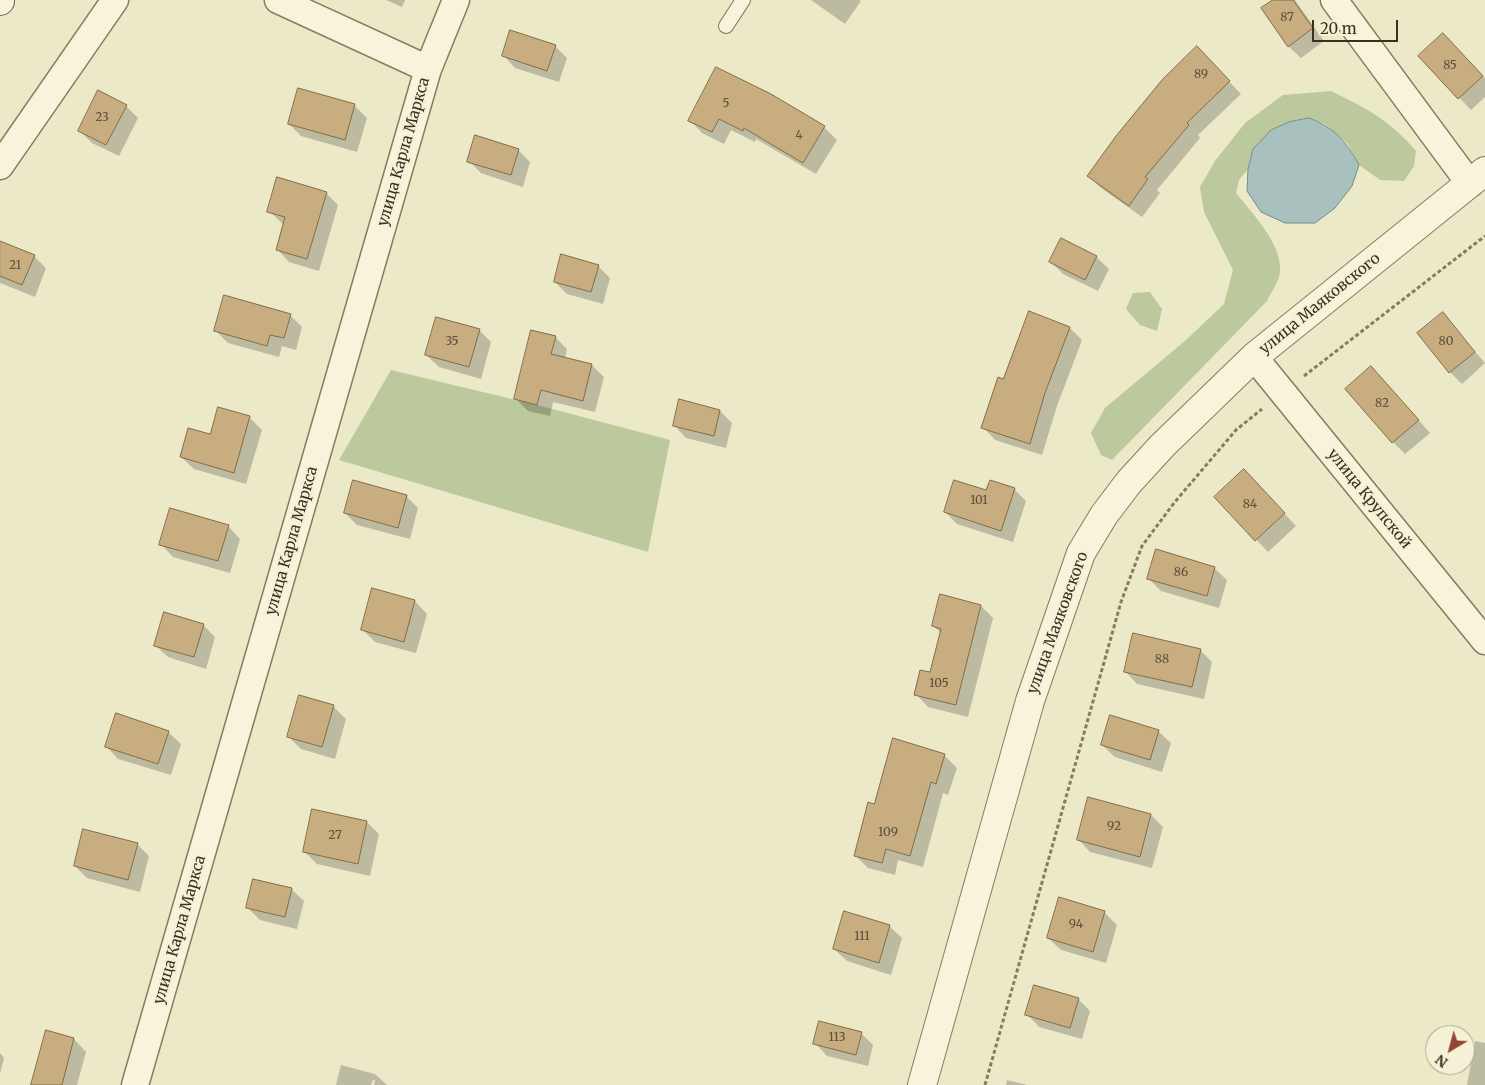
<!DOCTYPE html>
<html>
<head>
<meta charset="utf-8">
<style>
  body { margin:0 }
  #map { position:relative; width:1485px; height:1085px; overflow:hidden; background:#ece9c8; font-family:Merriweather,serif }
  canvas { display:block }
  .north { position:absolute; left:1425px; top:1025px; width:50px; height:50px; box-sizing:border-box; background:#f4f1d7; border:1px solid #a9a48e; border-radius:50%; rotate:217deg; font-size:14px; font-weight:700; line-height:20px; text-align:center; color:#383121 }
  .north::after { content:''; display:block; margin:auto; width:18px; height:22px; background:#924532; clip-path:polygon(50% 0,100% 100%,50% 72%,0 100%) }
  .scale { position:absolute; left:1312px; top:20px; width:86px; height:22px; box-sizing:border-box; border:2px solid #383121; border-top:0; padding-left:6px; font-size:15px; line-height:18px; white-space:nowrap; color:#383121; -webkit-text-stroke:4px #f4f1d7; paint-order:stroke }
</style>
</head>
<body>
<div id="map">
<canvas width="1485" height="1085"></canvas>
<div class="north">N</div>
<div class="scale">20 m</div>
</div>
<script>
const context = document.querySelector('canvas').getContext('2d');
context.lineJoin = 'round';
function paint(path, color) {
  context.fillStyle = color;
  context.fill(path, 'evenodd');
}
function stroke(path, color, width, dash) {
  context.strokeStyle = color;
  context.lineWidth = width;
  context.lineCap = dash ? 'butt' : 'round';
  context.setLineDash(dash || []);
  context.stroke(path);
}
function label(font, color, halo, rows, align = 'center') {
  context.font = font + ' Merriweather,serif';
  context.lineWidth = 5;
  context.setLineDash([]);
  context.textBaseline = 'middle';
  context.strokeStyle = halo;
  context.fillStyle = color;
  for (const [text, x, y, turn = 0] of rows) {
    context.save();
    context.translate(x, y);
    context.rotate((+turn || 0) * Math.PI / 180);
    context.textAlign = isNaN(turn) ? turn : align;
    if (halo) context.strokeText(text, 0, 0);
    context.fillText(text, 0, 0);
    context.restore();
  }
}
paint(new Path2D(`
  M1331 91C1366 108 1390 120 1416 151L1414 166 1404 181 1380 180 1359 165 1348 144 1325 124 1309 118 1289 122 1271 130 1253 149 1248 169 1239 180 1236 193C1252 213 1283 245 1280 272 1279 282 1271 292 1267 301L1112 460 1101 455 1091 433 1105 408 1186 340 1224 304 1233 270 1204 212 1200 187 1215 161 1245 123 1283 95Z
  M1150 292 1162 309 1157 331 1140 325 1126 309 1133 293Z
  M391 370 537 405 670 440 648 552 339 460Z`), '#bbc99c');
const water = new Path2D(`
  M1309 118C1335 128 1346 141 1359 165L1352 186 1335 208 1315 223H1285L1261 212 1247 191 1248 169 1253 149 1271 130 1289 122Z`);
paint(water, '#a8c0be');
stroke(water, '#6f8e8d', 1);
paint(new Path2D(`
  M386 0H405L402 7Z
  M811 0H859L861 1 845 24Z
  M1275 0H1295L1324 41 1301 58 1288 46Z
  M555 46 567 58 559 82 515 68 503 55Z
  M1455 47 1485 78V97L1471 110 1420 56Z
  M1197 48 1241 94 1198 135 1200 138 1157 190 1160 193 1142 217 1101 188 1089 176Z
  M770 95 824 127 837 140 816 174 756 139 755 142 731 130 724 144 702 133 690 120Z
  M354 105 367 118 357 152 301 136 289 124Z
  M126 106 138 118 119 156 92 143 79 130Z
  M518 150 530 162 523 187 481 173 469 161Z
  M326 193 338 205 319 271 289 262 277 249 284 225 269 211Z
  M0 242 34 256 46 268 35 297 0 283Z
  M1096 257 1109 269 1098 291 1063 274 1051 262Z
  M598 266 610 278 603 304 567 294 555 282Z
  M1442 314 1485 363 1462 384 1450 372Z
  M290 315 302 327 296 350 282 346 279 357 228 343 216 331Z
  M1070 328 1082 340 1057 406 1042 455 995 440 983 427 1003 380Z
  M479 330 491 342 481 379 439 367 426 355Z
  M555 337 567 349 565 359 592 365 604 377 595 412 553 402 550 416 528 411 515 398Z
  M1383 380 1430 433 1405 454 1393 442Z
  M720 411 732 423 726 448 686 438 674 425Z
  M249 417 262 430 246 484 194 469 181 457 211 435Z
  M1256 483 1296 526 1268 552 1216 497Z
  M1014 489 1026 501 1013 542 957 524 945 512Z
  M406 496 418 508 410 539 357 525 345 513Z
  M228 526 240 539 230 573 173 557 161 544Z
  M1214 568 1227 580 1219 608 1161 591 1149 579Z
  M373 590 415 601 427 614 416 653 375 642 362 629Z
  M981 606 993 618 968 717 928 707 916 694 931 674 941 633 933 626Z
  M203 625 215 637 206 669 168 657 155 645Z
  M1200 650 1212 662 1204 699 1137 684 1125 671Z
  M300 697 334 707 346 719 335 759 301 749 289 737Z
  M1158 731 1171 743 1162 772 1115 757 1102 745Z
  M168 732 181 744 171 775 118 759 106 746Z
  M944 755 957 768 948 795 943 793 923 867 898 860 895 875 868 868 855 855 875 805Z
  M1151 815 1163 827 1152 868 1090 852 1078 839Z
  M367 822 379 834 370 876 317 864 304 851Z
  M137 844 149 856 140 892 87 878 75 866Z
  M291 889 304 901 297 929 260 920 248 908Z
  M1104 912 1117 925 1106 963 1061 950 1048 938Z
  M889 926 902 938 891 975 847 961 834 949Z
  M1078 999 1090 1011 1082 1039 1039 1027 1027 1014Z
  M47 1032 74 1039 86 1052 77 1085H32Z
  M861 1033 873 1045 868 1066 827 1056 815 1043Z
  M1475 1041 1485 1043V1085H1467Z
  M0 1053 4 1058 0 1074Z
  M341 1065 375 1074 387 1085H374L375 1080H373L371 1085H336Z
  M1007 1080 1027 1085H1006Z`), '#0003');
const building = new Path2D(`
  M1273 0H1293L1313 28 1288 47 1261 8Z
  M510 30 556 45 547 71 502 56Z
  M1443 33 1483 76 1458 99 1418 56Z
  M1197 46 1230 81 1187 123 1189 125 1145 177 1148 179 1129 206 1087 176 1116 136 1162 80Z
  M716 67 771 94 825 126 803 163 744 128 743 131 719 119 712 132 688 121Z
  M298 88 355 104 345 140 288 124Z
  M98 90 127 105 106 145 78 131Z
  M475 135 519 149 511 175 467 162Z
  M277 177 327 192 307 259 276 250 285 217 267 212Z
  M1061 238 1097 256 1085 280 1049 262Z
  M0 241 35 255 22 285 0 276Z
  M561 254 599 265 591 292 554 282Z
  M224 295 291 314 284 338 270 335 267 346 214 331Z
  M1029 311 1070 327 1045 393 1030 444 981 428 998 377 1003 379Z
  M1443 312 1475 352 1449 373 1417 333Z
  M436 317 480 329 469 367 425 355Z
  M531 330 556 336 551 354 592 364 583 401 541 390 537 405 514 399Z
  M1371 366 1419 420 1392 443 1345 389Z
  M679 399 720 410 714 436 673 426Z
  M218 407 250 416 234 473 180 457 188 428 210 434Z
  M1244 469 1285 513 1255 541 1214 497Z
  M353 480 407 495 398 528 344 513Z
  M954 480 986 490 990 480 1015 488 1001 531 944 512Z
  M170 508 229 525 218 561 159 545Z
  M1156 549 1215 567 1207 596 1147 579Z
  M372 588 415 600 404 642 361 630Z
  M940 594 981 605 956 705 914 695 920 670 930 672 941 629 932 626Z
  M164 612 204 624 194 657 154 646Z
  M1133 633 1201 649 1192 687 1124 672Z
  M299 695 334 705 322 747 287 737Z
  M116 713 169 731 158 764 105 747Z
  M1110 715 1159 730 1150 760 1101 745Z
  M893 738 945 754 936 784 931 782 910 856 886 849 882 863 854 856 868 802 874 804Z
  M1088 797 1151 814 1140 857 1077 840Z
  M312 809 367 821 358 864 303 852Z
  M83 829 138 843 128 880 74 866Z
  M253 879 292 888 285 917 246 908Z
  M1059 897 1105 911 1093 952 1047 938Z
  M844 911 890 925 879 963 833 949Z
  M1034 985 1079 998 1070 1028 1025 1015Z
  M819 1021 862 1032 856 1055 813 1044Z
  M46 1030 74 1038 62 1085H31Z`);
paint(building, '#c7ad80');
stroke(building, '#846b45', 1);
const service = new Path2D(`
  M726 26 743 0`);
const minor = new Path2D(`
  M278 0 428 69
  M1334 0 1470 184
  M0 166 115 0
  M1254 357 1485 641
  M135 1085 428 69 456 0`);
const tertiary = new Path2D(`
  M922 1085 1030 701 1081 553 1104 515 1129 482 1162 446 1254 357 1485 171`);
const secondary = new Path2D(`
  M0 1V0`);
stroke(service, '#877c5e', 16);
stroke(minor, '#877c5e', 29);
stroke(tertiary, '#877c5e', 30);
stroke(secondary, '#695d41', 30);
stroke(new Path2D(`
  M1304 376 1485 236
  M985 1085 1121 602 1142 546 1174 503 1236 430 1262 409`), '#877c5e', 3, [4, 2.5]);
stroke(service, '#f7f4db', 14);
stroke(minor, '#f7f4db', 26);
stroke(tertiary, '#f7f4db', 28);
stroke(secondary, '#f7f4db', 28);
label('12px', '#5c5039', null, [
  ["87",1287,18],
  ["85",1450,66],
  ["89",1201,75],
  ["5",726,104],
  ["23",102,118],
  ["4",799,136],
  ["21",15,266],
  ["35",452,342],
  ["80",1446,342],
  ["82",1382,404],
  ["101",979,501],
  ["84",1250,505],
  ["86",1181,573],
  ["88",1162,660],
  ["105",939,684],
  ["92",1114,827],
  ["109",888,833],
  ["27",335,836],
  ["94",1076,925],
  ["111",862,937],
  ["113",837,1038]
]);
label('15px', '#383121', '#f4f1d7', [
  ["улица Карла Маркса",404,152,-74],
  ["улица Маяковского",1320,304,-39],
  ["улица Крупской",1369,499,51],
  ["улица Карла Маркса",292,541,-74],
  ["улица Маяковского",1058,623,-70],
  ["улица Карла Маркса",180,930,-74]
]);
</script>
</body>
</html>
